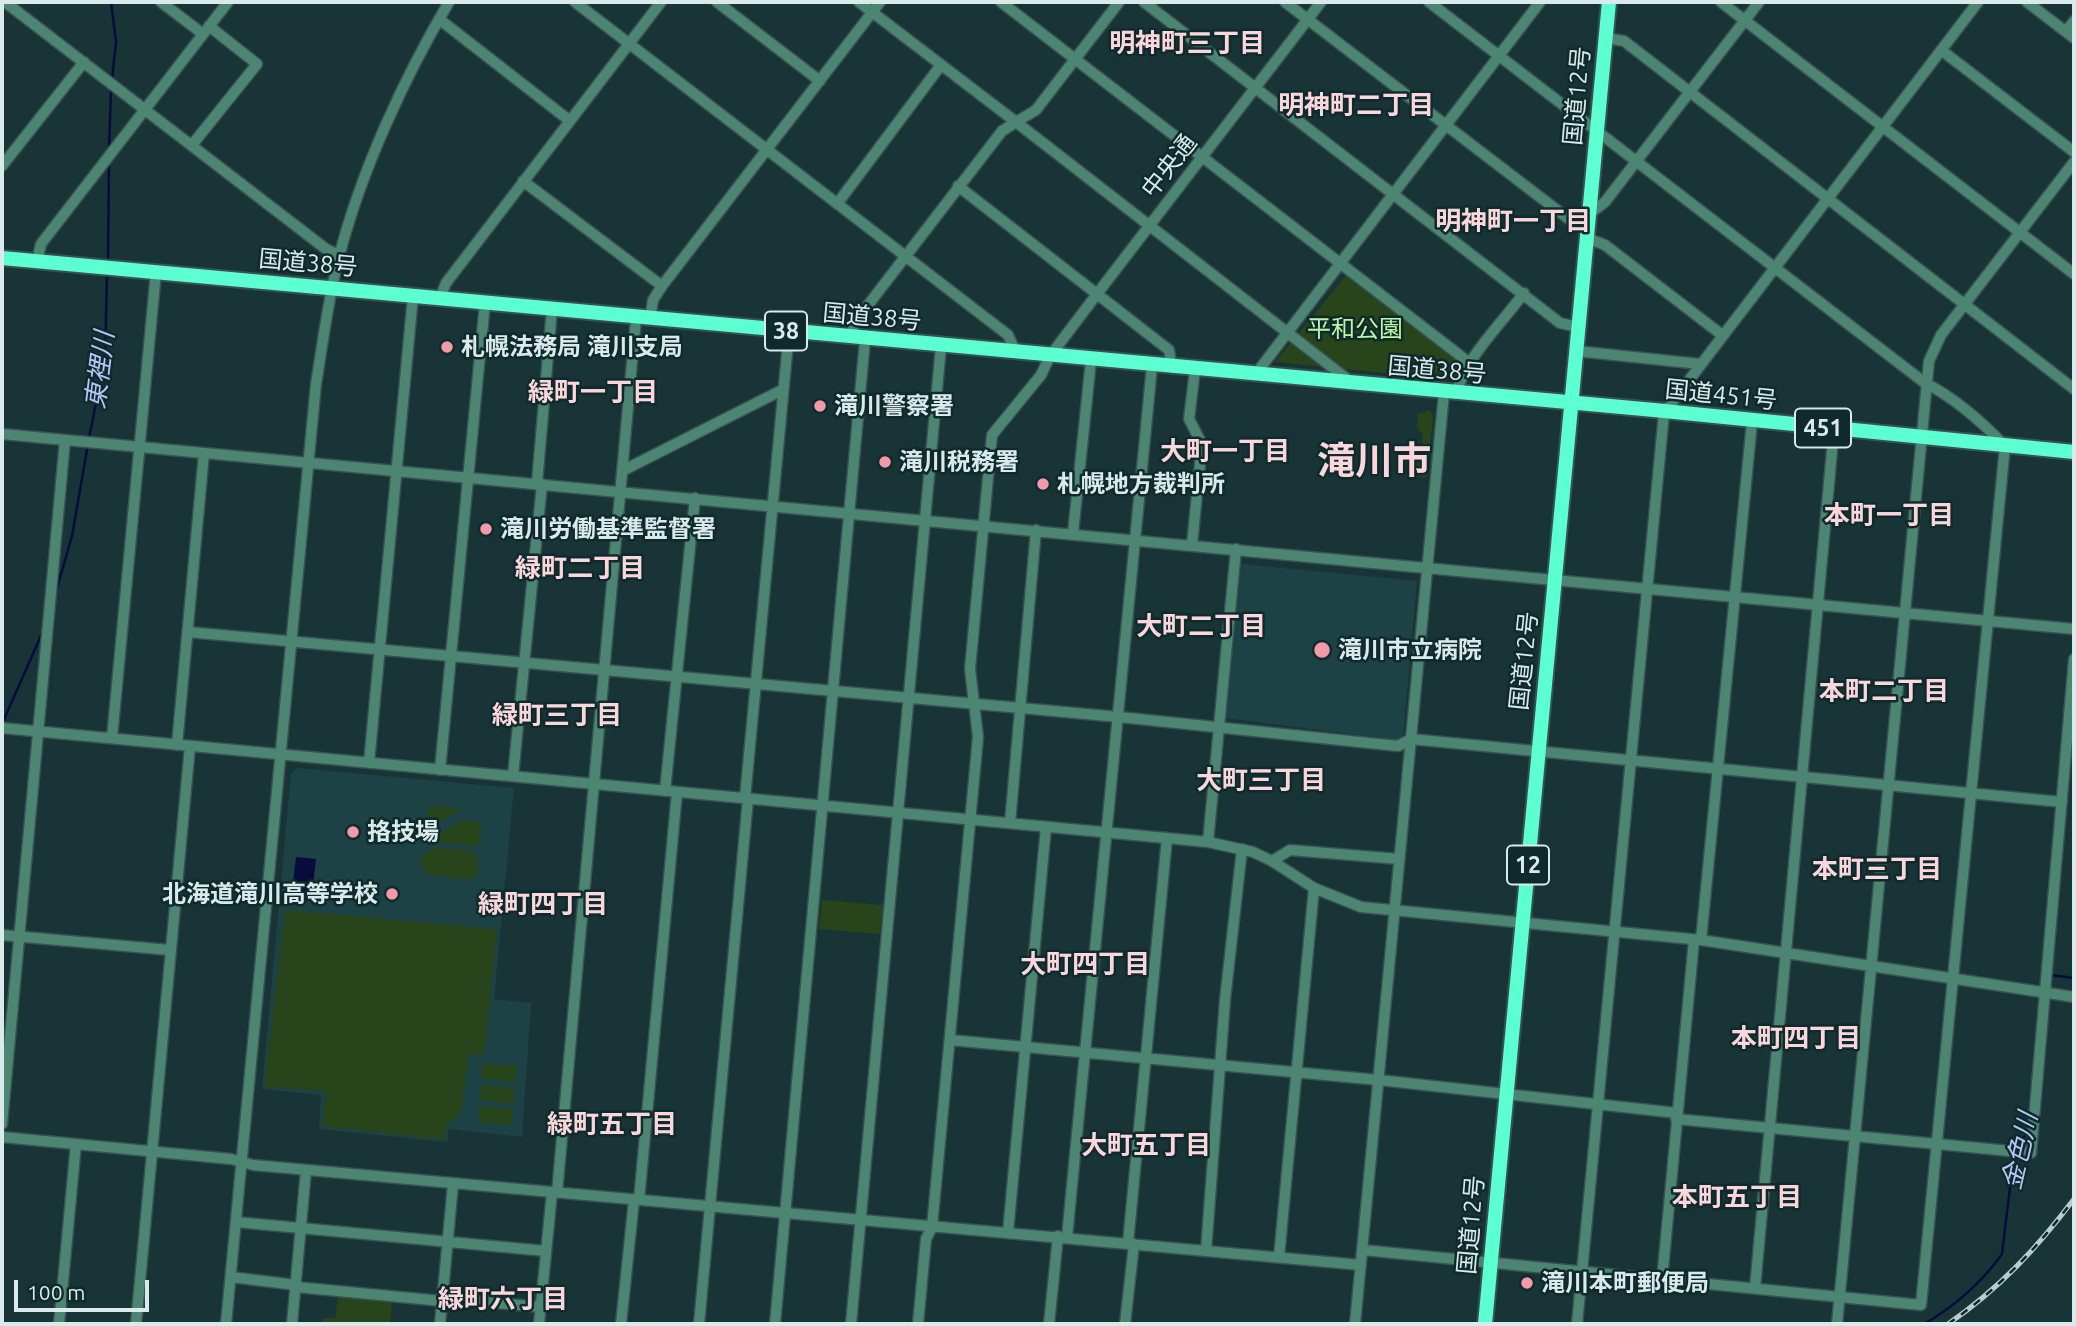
<!DOCTYPE html>
<html>
<head>
<meta charset="utf-8">
<style>
  body { margin:0 }
  #map { position:relative; width:2076px; height:1326px; overflow:hidden; background:#193436; font-family:Ubuntu,sans-serif }
  canvas { display:block }
  .frame { position:absolute; inset:0; border:4px solid #daeaeb; pointer-events:none }
  .scale { position:absolute; left:14px; top:1280px; width:135px; height:32px; box-sizing:border-box; border:4px solid #daeaeb; border-top:0; padding-left:9px; font-size:21px; line-height:24px; white-space:nowrap; color:#daeaeb; -webkit-text-stroke:5px #0e2a2c; paint-order:stroke }
</style>
</head>
<body>
<div id="map">
<canvas width="2076" height="1326"></canvas>
<div class="frame"></div>
<div class="scale">100 m</div>
</div>
<script>
const context = document.querySelector('canvas').getContext('2d');
context.lineJoin = 'round';
function paint(path, color) {
  context.fillStyle = color;
  context.fill(path, 'evenodd');
}
function stroke(path, color, width, dash) {
  context.strokeStyle = color;
  context.lineWidth = width;
  context.lineCap = dash ? 'butt' : 'round';
  context.setLineDash(dash || []);
  context.stroke(path);
}
function label(font, color, halo, rows, align = 'center') {
  context.font = font + ' Ubuntu,"Noto Sans JP",sans-serif';
  context.lineWidth = 5;
  context.setLineDash([]);
  context.textBaseline = 'middle';
  context.strokeStyle = halo;
  context.fillStyle = color;
  for (const [text, x, y, turn = 0] of rows) {
    context.save();
    context.translate(x, y);
    context.rotate((+turn || 0) * Math.PI / 180);
    context.textAlign = isNaN(turn) ? turn : align;
    if (halo) context.strokeText(text, 0, 0);
    context.fillText(text, 0, 0);
    context.restore();
  }
}
paint(new Path2D(`
  M1241 564 1417 581 1403 737 1399 740 1225 718Z
  M297 768 514 788 494 999 531 1003 522 1137 449 1129 447 1142 319 1129 321 1095 262 1089 291 774Z`), '#1d4245');
paint(new Path2D(`
  M1349 272 1465 363 1454 380 1275 362Z
  M1430 410 1433 418 1426 478 1412 476 1414 461 1421 454 1423 435 1417 428 1418 414Z
  M428 806 462 808 429 829 426 827Z
  M473 820 481 826 480 841 476 846 436 842 435 837 459 821Z
  M437 847 473 851 478 860 476 877 463 879 426 874 419 859Z
  M822 900 883 905 880 934 819 929Z
  M285 910 497 929 484 1054 469 1055 461 1112 445 1127 444 1140 322 1126 326 1091 264 1087Z
  M483 1063 517 1066 515 1082 482 1079Z
  M481 1085 515 1088 513 1104 480 1100Z
  M480 1106 513 1109 512 1125 478 1122Z
  M338 1297 392 1301 390 1324H322L323 1318H335Z`), '#28441a');
paint(new Path2D(`
  M296 857 316 859 312 894 292 892Z`), '#070c3c');
stroke(new Path2D(`
  M111 2 116 42 112 79
  M109 149 111 89
  M108 261 109 163
  M89 438 105 358 107 275
  M55 595 72 536 88 444
  M2 724 43 631
  M2051 975 2074 978
  M2015 1147 2018 1138 2029 1136
  M1924 1324C1953 1308 1983 1281 2002 1254L2014 1154`), '#070c3c', 2.5);
const minor = new Path2D(`
  M5 2 326 249 339 255
  M161 2 203 34
  M575 2 1008 335 1016 353
  M717 2 820 81
  M859 2 1016 122 1036 110 1119 2
  M1001 2 1471 364
  M1144 2 1560 323 1578 327
  M1285 2 1570 220 1588 229
  M1721 2 2074 274
  M2027 2 2074 38
  M439 19 570 121
  M2066 31 2074 21
  M1606 38 1624 41 2074 389
  M1941 50 2074 152
  M192 145 257 64 209 26
  M2 166 84 62
  M523 181 662 286
  M958 186 1169 350 1172 368
  M837 204 941 65
  M1589 214 1605 202 1759 2
  M1587 238 1605 245 1722 335
  M37 261 41 244 228 2
  M440 298 446 283 661 2
  M650 319 653 300 662 286 880 2
  M850 338 855 322 1002 131 1016 122 1351 382
  M1576 351 1700 364
  M1255 375 1540 2
  M1456 394C1465 358 1502 323 1524 293
  M2 434 2074 629
  M622 471 782 390
  M537 483 552 309
  M1073 533 1091 360
  M1192 545 1202 444 1189 419 1195 370
  M188 632 1119 717 1398 746 1411 739 2062 802
  M2 728 1208 842 1253 852 1272 861 1314 888 1361 907 1701 940 2074 997
  M112 738 156 272
  M177 745 204 453
  M369 763 413 296
  M440 770 485 303
  M513 776 542 484
  M665 791 695 498
  M745 798 789 332
  M1010 823 1036 530
  M1208 842 1236 549
  M1272 861 1290 850 1399 859
  M2 935 170 950
  M1701 940 1752 422
  M950 1040 1379 1080 1677 1113
  M1676 1119 2031 1153 2074 659
  M2 1124 65 440
  M2 1137 231 1159 253 1165 1361 1265
  M557 1193 636 318
  M639 1200 677 792
  M236 1222 546 1251
  M1008 1232 1046 827
  M1067 1237 1152 366
  M1128 1243 1167 838
  M1363 1250 1921 1305 2005 446C1982 422 1955 398 1925 383L1429 2
  M1206 1251 1225 1000 1242 849
  M1279 1257 1314 888
  M231 1277 296 1285
  M1662 1280 1694 940
  M296 1287 442 1301
  M1755 1288 1834 429
  M442 1298 541 1307
  M59 1324 76 1144
  M136 1324 190 746
  M226 1324 316 384C323 342 328 299 339 257 361 171 404 78 449 2
  M292 1324 306 1170
  M440 1324 453 1184
  M539 1324 552 1192
  M621 1324 634 1200
  M699 1324 748 799
  M775 1324 865 340
  M851 1324 941 346
  M918 1324 926 1239 932 1227 978 737 970 669 992 435 1041 375 1050 356 1097 294 1321 2
  M1049 1324 1058 1236
  M1125 1324 1134 1244
  M1355 1324 1444 393
  M1577 1324 1664 413 1978 2
  M1837 1324 1929 361 1941 335 2074 162`);
const highway = new Path2D(`
  M2 258 1654 410 2074 452
  M1485 1324 1609 2`);
stroke(minor, '#385153', 13);
stroke(highway, '#385153', 18);
stroke(minor, '#4c8672', 10);
stroke(highway, '#5cffcf', 14);
const rail = new Path2D(`
  M1948 1324C2000 1288 2037 1248 2074 1199`);
stroke(rail, '#bacccd', 5);
stroke(rail, '#0e2a2c', 2.5, [8]);
for (const [x, y, r, color] of [
  [447,347,7,"#f39aa8"],
  [820,406,7,"#f39aa8"],
  [885,462,7,"#f39aa8"],
  [1043,484,7,"#f39aa8"],
  [486,529,7,"#f39aa8"],
  [1322,650,9,"#f39aa8"],
  [353,832,7,"#f39aa8"],
  [392,894,7,"#f39aa8"],
  [1527,1283,7,"#f39aa8"]
]) {
  const dot = new Path2D();
  dot.arc(x, y, r, 0, 2 * Math.PI);
  context.fillStyle = color;
  context.fill(dot);
  stroke(dot, '#0e2a2c', 2.5);
}
for (const [x, y, w] of [
  [786,331,42],
  [1823,428,56],
  [1528,865,42]
]) {
  const box = new Path2D();
  box.roundRect(x - w / 2, y - 19.5, w, 39, 5);
  context.fillStyle = '#0e2a2c';
  context.fill(box);
  stroke(box, '#daeaeb', 2);
}
label('bold 23px', '#daeaeb', null, [
  ["38",786,331],
  ["451",1823,428],
  ["12",1528,865]
]);
label('24px', '#daeaeb', '#0e2a2c', [
  ["国道12号",1577,96,-85],
  ["中央通",1169,166,-52],
  ["国道38号",308,263,5],
  ["国道38号",872,317,5],
  ["国道38号",1437,370,5],
  ["国道451号",1721,395,6],
  ["国道12号",1524,661,-84],
  ["国道12号",1471,1225,-85]
]);
label('24px', '#bcf5a4', '#0e2a2c', [
  ["平和公園",1355,329]
]);
label('bold 24px', '#daeaeb', '#0e2a2c', [
  ["札幌法務局 滝川支局",461,347],
  ["滝川警察署",834,406],
  ["滝川税務署",899,462],
  ["札幌地方裁判所",1057,484],
  ["滝川労働基準監督署",500,529],
  ["滝川市立病院",1338,650],
  ["挌技場",367,832],
  ["北海道滝川高等学校",378,894,"right"],
  ["滝川本町郵便局",1541,1283]
], 'left');
label('bold 26px', '#fbd7db', '#0e2a2c', [
  ["明神町三丁目",1187,43],
  ["明神町二丁目",1356,105],
  ["明神町一丁目",1513,221],
  ["緑町一丁目",593,392],
  ["大町一丁目",1225,451],
  ["本町一丁目",1889,515],
  ["緑町二丁目",580,568],
  ["大町二丁目",1201,626],
  ["本町二丁目",1884,691],
  ["緑町三丁目",557,715],
  ["大町三丁目",1261,780],
  ["本町三丁目",1877,869],
  ["緑町四丁目",543,904],
  ["大町四丁目",1085,964],
  ["本町四丁目",1796,1038],
  ["緑町五丁目",612,1124],
  ["大町五丁目",1146,1145],
  ["本町五丁目",1737,1197],
  ["緑町六丁目",503,1299]
]);
label('italic 26px', '#b5c7f9', '#0e2a2c', [
  ["東裡川",100,370,-83],
  ["金色川",2020,1151,-77]
]);
label('bold 38px', '#fbd7db', '#0e2a2c', [
  ["滝川市",1374,461]
]);
</script>
</body>
</html>
